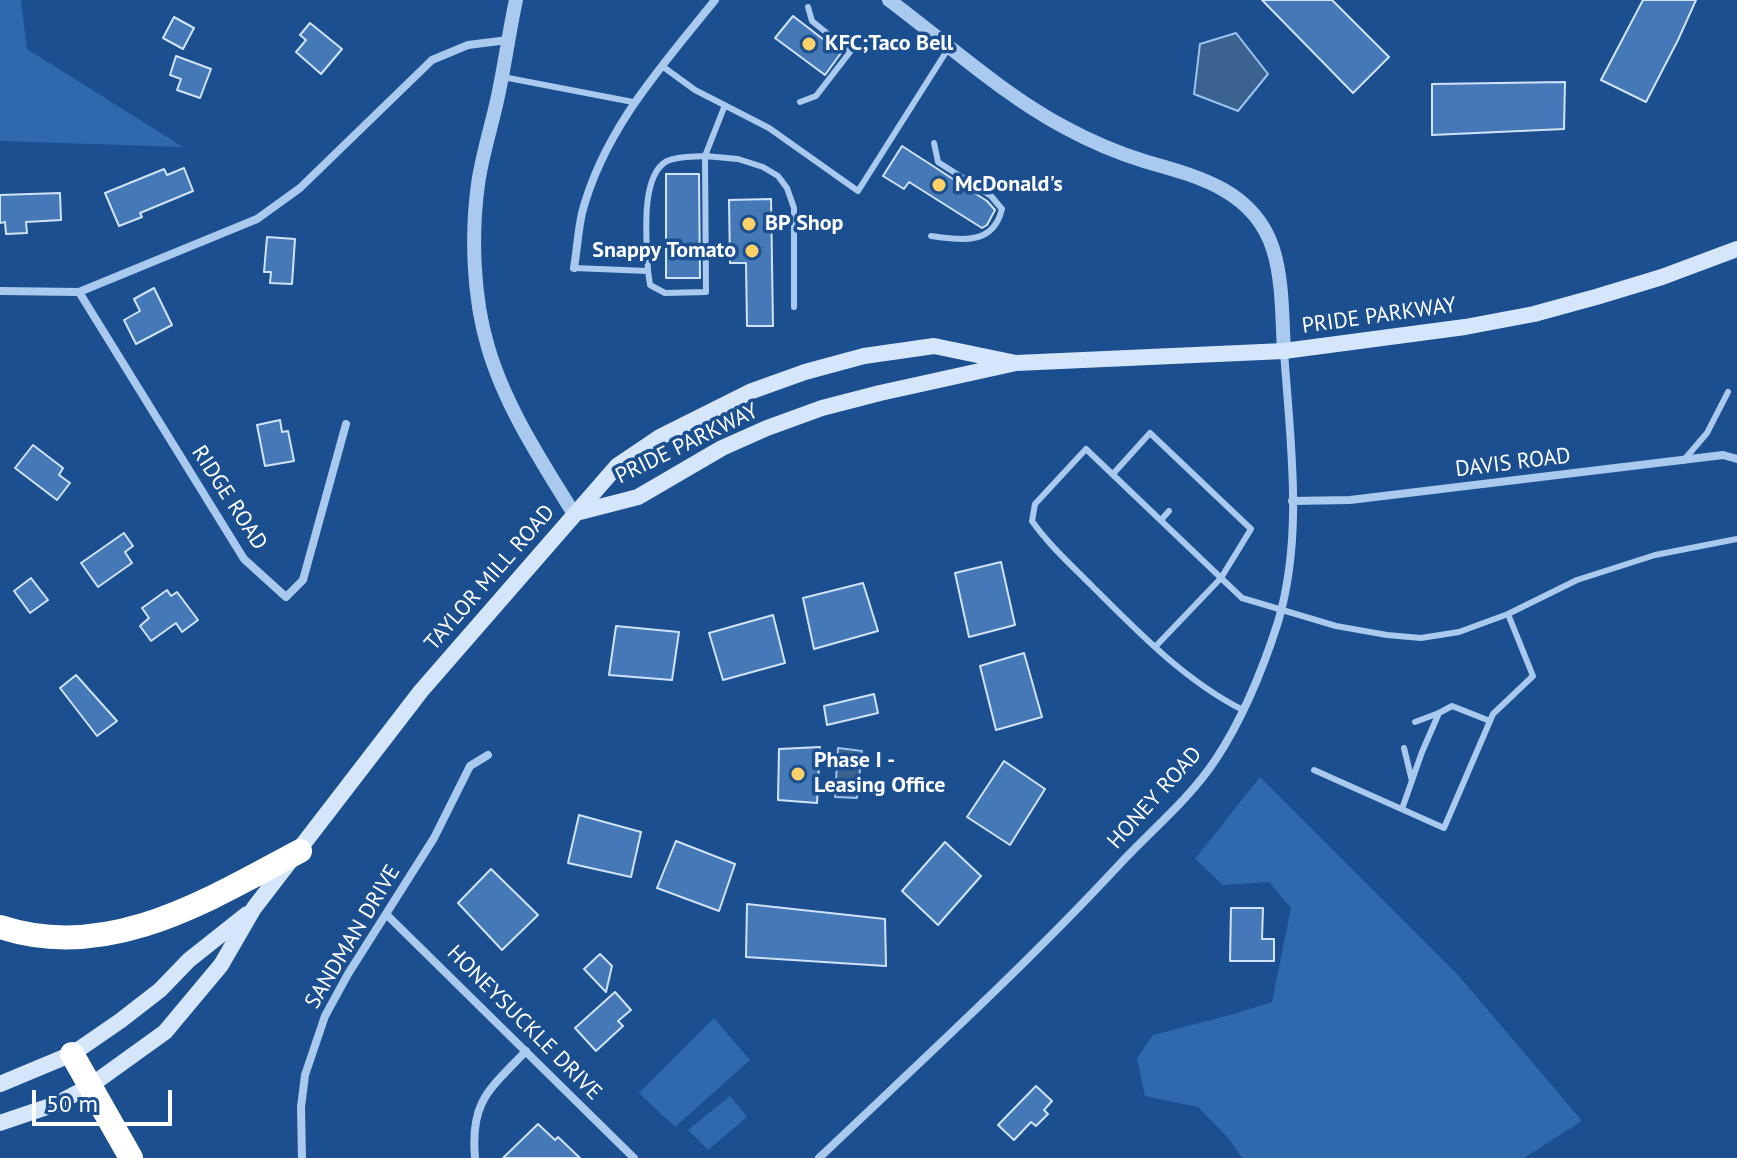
<!DOCTYPE html>
<html>
<head>
<meta charset="utf-8">
<style>
  body { margin:0 }
  #map { position:relative; width:1737px; height:1158px; overflow:hidden; background:#1b4f8f; font-family:"PT Sans",sans-serif }
  canvas { display:block }
  .scale { position:absolute; left:32px; top:1090px; width:140px; height:36px; box-sizing:border-box; border:4px solid #fff; border-top:0; padding-left:10px; font-size:24px; line-height:28px; white-space:nowrap; color:#fff; -webkit-text-stroke:6px #1b4f8f; paint-order:stroke }
</style>
</head>
<body>
<div id="map">
<canvas width="1737" height="1158"></canvas>
<div class="scale">50 m</div>
</div>
<script>
const context = document.querySelector('canvas').getContext('2d');
context.lineJoin = 'round';
function paint(path, color) {
  context.fillStyle = color;
  context.fill(path, 'evenodd');
}
function stroke(path, color, width, dash) {
  context.strokeStyle = color;
  context.lineWidth = width;
  context.lineCap = dash ? 'butt' : 'round';
  context.setLineDash(dash || []);
  context.stroke(path);
}
function label(font, color, halo, rows, align = 'center') {
  context.font = font + ' "PT Sans",sans-serif';
  context.lineWidth = 7;
  context.setLineDash([]);
  context.textBaseline = 'middle';
  context.strokeStyle = halo;
  context.fillStyle = color;
  for (const [text, x, y, turn = 0] of rows) {
    context.save();
    context.translate(x, y);
    context.rotate((+turn || 0) * Math.PI / 180);
    context.textAlign = isNaN(turn) ? turn : align;
    if (halo) context.strokeText(text, 0, 0);
    context.fillText(text, 0, 0);
    context.restore();
  }
}
paint(new Path2D(`
  M0 0H21L27 49 183 147 0 141Z
  M1260 777 1459 976 1582 1121 1524 1158H1242L1229 1139 1198 1107 1145 1096 1137 1058 1153 1035 1230 1015 1272 1002 1291 908 1269 882 1223 885 1195 859Z
  M714 1018 750 1060 675 1127 639 1093Z
  M730 1096 747 1117 708 1150 688 1130Z`), '#2e69ad');
const water = new Path2D(`
  M1236 33 1268 74 1238 111 1194 94 1200 44Z
  M838 748 862 751 857 798 835 797Z`);
paint(water, '#3c6290');
stroke(water, '#9cc4f0', 2);
const building = new Path2D(`
  M1262 0H1332L1389 57 1353 93Z
  M1643 0H1696L1678 40 1646 102 1601 80Z
  M793 16 841 53 825 75 775 38Z
  M174 17 194 28 183 49 163 38Z
  M310 23 342 49 321 74 296 52 306 40 300 35Z
  M176 56 211 69 200 98 177 90 181 79 170 75Z
  M1565 82 1564 129 1432 135V84Z
  M902 146 987 201 995 210 987 225 982 228 909 182 904 189 883 176Z
  M184 168 193 191 140 213 142 217 119 226 105 193 164 169 167 175Z
  M666 174H699L700 278H666Z
  M60 193 61 220 26 222 27 233 6 234 5 222 0 223V195Z
  M771 199 773 326H747L746 263H730L729 200Z
  M267 237 295 239 292 284 270 283 271 272H264Z
  M154 288 172 325 136 344 124 320 140 311 134 299Z
  M280 420 282 432 288 431 294 461 265 466 257 425Z
  M33 445 63 468 59 475 70 483 57 500 15 468Z
  M124 533 133 546 125 552 132 563 98 587 81 563Z
  M1001 562 1015 625 969 637 955 573Z
  M31 578 48 600 30 613 14 591Z
  M863 583 878 631 814 649 803 598Z
  M167 590 171 596 177 592 198 620 182 632 176 623 151 641 140 626 149 618 142 608Z
  M773 615 785 663 723 680 709 633Z
  M616 626 679 632 672 680 609 675Z
  M1024 653 1042 717 996 730 980 666Z
  M76 675 117 721 97 736 60 688Z
  M874 694 878 713 827 725 824 706Z
  M820 747 817 803 778 800 779 749Z
  M1004 761 1045 789 1010 845 967 817Z
  M579 815 641 832 631 877 568 863Z
  M676 841 735 864 719 911 657 888Z
  M945 842 981 876 938 925 902 891Z
  M491 869 538 915 502 950 458 903Z
  M747 904 885 919 886 966 746 957Z
  M1231 908H1263L1262 939H1274V961H1230Z
  M600 954 612 966 606 992 584 969Z
  M615 992 631 1010 618 1021 623 1026 596 1051 575 1028Z
  M1036 1086 1052 1101 1044 1110 1048 1114 1036 1126 1031 1122 1014 1140 998 1125Z
  M538 1124 555 1140 558 1137 580 1158H503Z`);
paint(building, '#4478b7');
stroke(building, '#cfe3fa', 2);
stroke(new Path2D(`
  M662 66 695 90 769 128 858 191 948 49
  M503 77 633 102
  M800 102 816 96 850 52 812 21 808 7
  M931 236C961 240 993 246 1002 209L991 196 938 162 934 143
  M574 268 648 271C647 244 639 176 667 161 678 156 694 157 705 156L725 105
  M648 271 650 285 665 293 706 292 705 156 738 159 763 167 778 176 787 188 794 208V307
  M1683 461 1707 433 1728 392
  M1113 474 1150 433 1251 529 1221 578 1156 646
  M1161 520 1169 511
  M1243 710C1185 681 1136 630 1091 585 1070 564 1049 545 1032 521L1035 504 1086 449 1242 598 1336 626 1387 635 1421 638 1459 632 1508 614 1577 580 1655 555 1737 539
  M1415 722 1439 713
  M1404 748 1412 781
  M1314 770 1444 828 1493 714 1533 676 1508 614
  M1402 809 1422 752 1439 713 1452 706 1490 721`), '#a9c9ee', 6);
stroke(new Path2D(`
  M574 268C577 250 578 231 582 213 604 129 662 66 715 0
  M0 291 79 292 257 219 300 188 432 60 468 45 508 40
  M79 292 244 559 286 597 303 580 346 424
  M1292 501 1350 500 1723 455 1737 459
  M387 915 634 1158
  M302 1158 301 1107 305 1075 325 1016 348 974 434 838 470 766 488 755
  M475 1158C470 1101 489 1090 526 1051
  M819 1158C920 1062 1023 968 1118 866 1150 831 1189 800 1216 759 1243 718 1263 669 1278 622 1304 535 1290 440 1284 351`), '#a9c9ee', 8);
stroke(new Path2D(`
  M516 0C509 32 505 64 498 96 492 125 482 155 478 184 471 236 473 297 488 347 505 406 542 462 574 514
  M889 0C944 41 1006 97 1066 128 1090 141 1118 153 1144 161 1197 176 1254 190 1273 249 1283 281 1282 317 1284 351`), '#a9c9ee', 14);
stroke(new Path2D(`
  M576 513 638 497 722 448 767 428 822 408 880 393 1016 363 1284 351 1465 327 1534 314 1596 297 1662 277 1737 249
  M0 1084 72 1054 120 1021 160 990 189 960 247 914
  M0 1123 56 1104 90 1086 165 1032 221 965 254 908 421 691 617 466 660 437 752 391 805 372 864 356 934 346 1016 363`), '#d6e6fa', 16);
stroke(new Path2D(`
  M0 927C108 963 208 900 300 851
  M72 1054 131 1158`), '#fff', 24);
for (const [x, y, r, color] of [
  [809,44,8,"#ffd166"],
  [939,185,8,"#ffd166"],
  [749,224,8,"#ffd166"],
  [752,251,8,"#ffd166"],
  [798,774,8,"#ffd166"]
]) {
  const dot = new Path2D();
  dot.arc(x, y, r, 0, 2 * Math.PI);
  context.fillStyle = color;
  context.fill(dot);
  stroke(dot, '#1b4f8f', 3);
}
label('bold 22px', '#fff', '#1b4f8f', [
  ["KFC;Taco Bell",825,44],
  ["McDonald's",955,185],
  ["BP Shop",765,224],
  ["Snappy Tomato",736,251,"right"],
  ["Phase I -",814,761],
  ["Leasing Office",814,786]
], 'left');
label('22px', '#fff', '#1b4f8f', [
  ["PRIDE PARKWAY",1379,316,-8],
  ["PRIDE PARKWAY",687,444,-26],
  ["DAVIS ROAD",1513,463,-7],
  ["RIDGE ROAD",229,498,57],
  ["TAYLOR MILL ROAD",490,578,-49],
  ["HONEY ROAD",1155,798,-48],
  ["SANDMAN DRIVE",353,937,-59],
  ["HONEYSUCKLE DRIVE",524,1023,45]
]);
</script>
</body>
</html>
